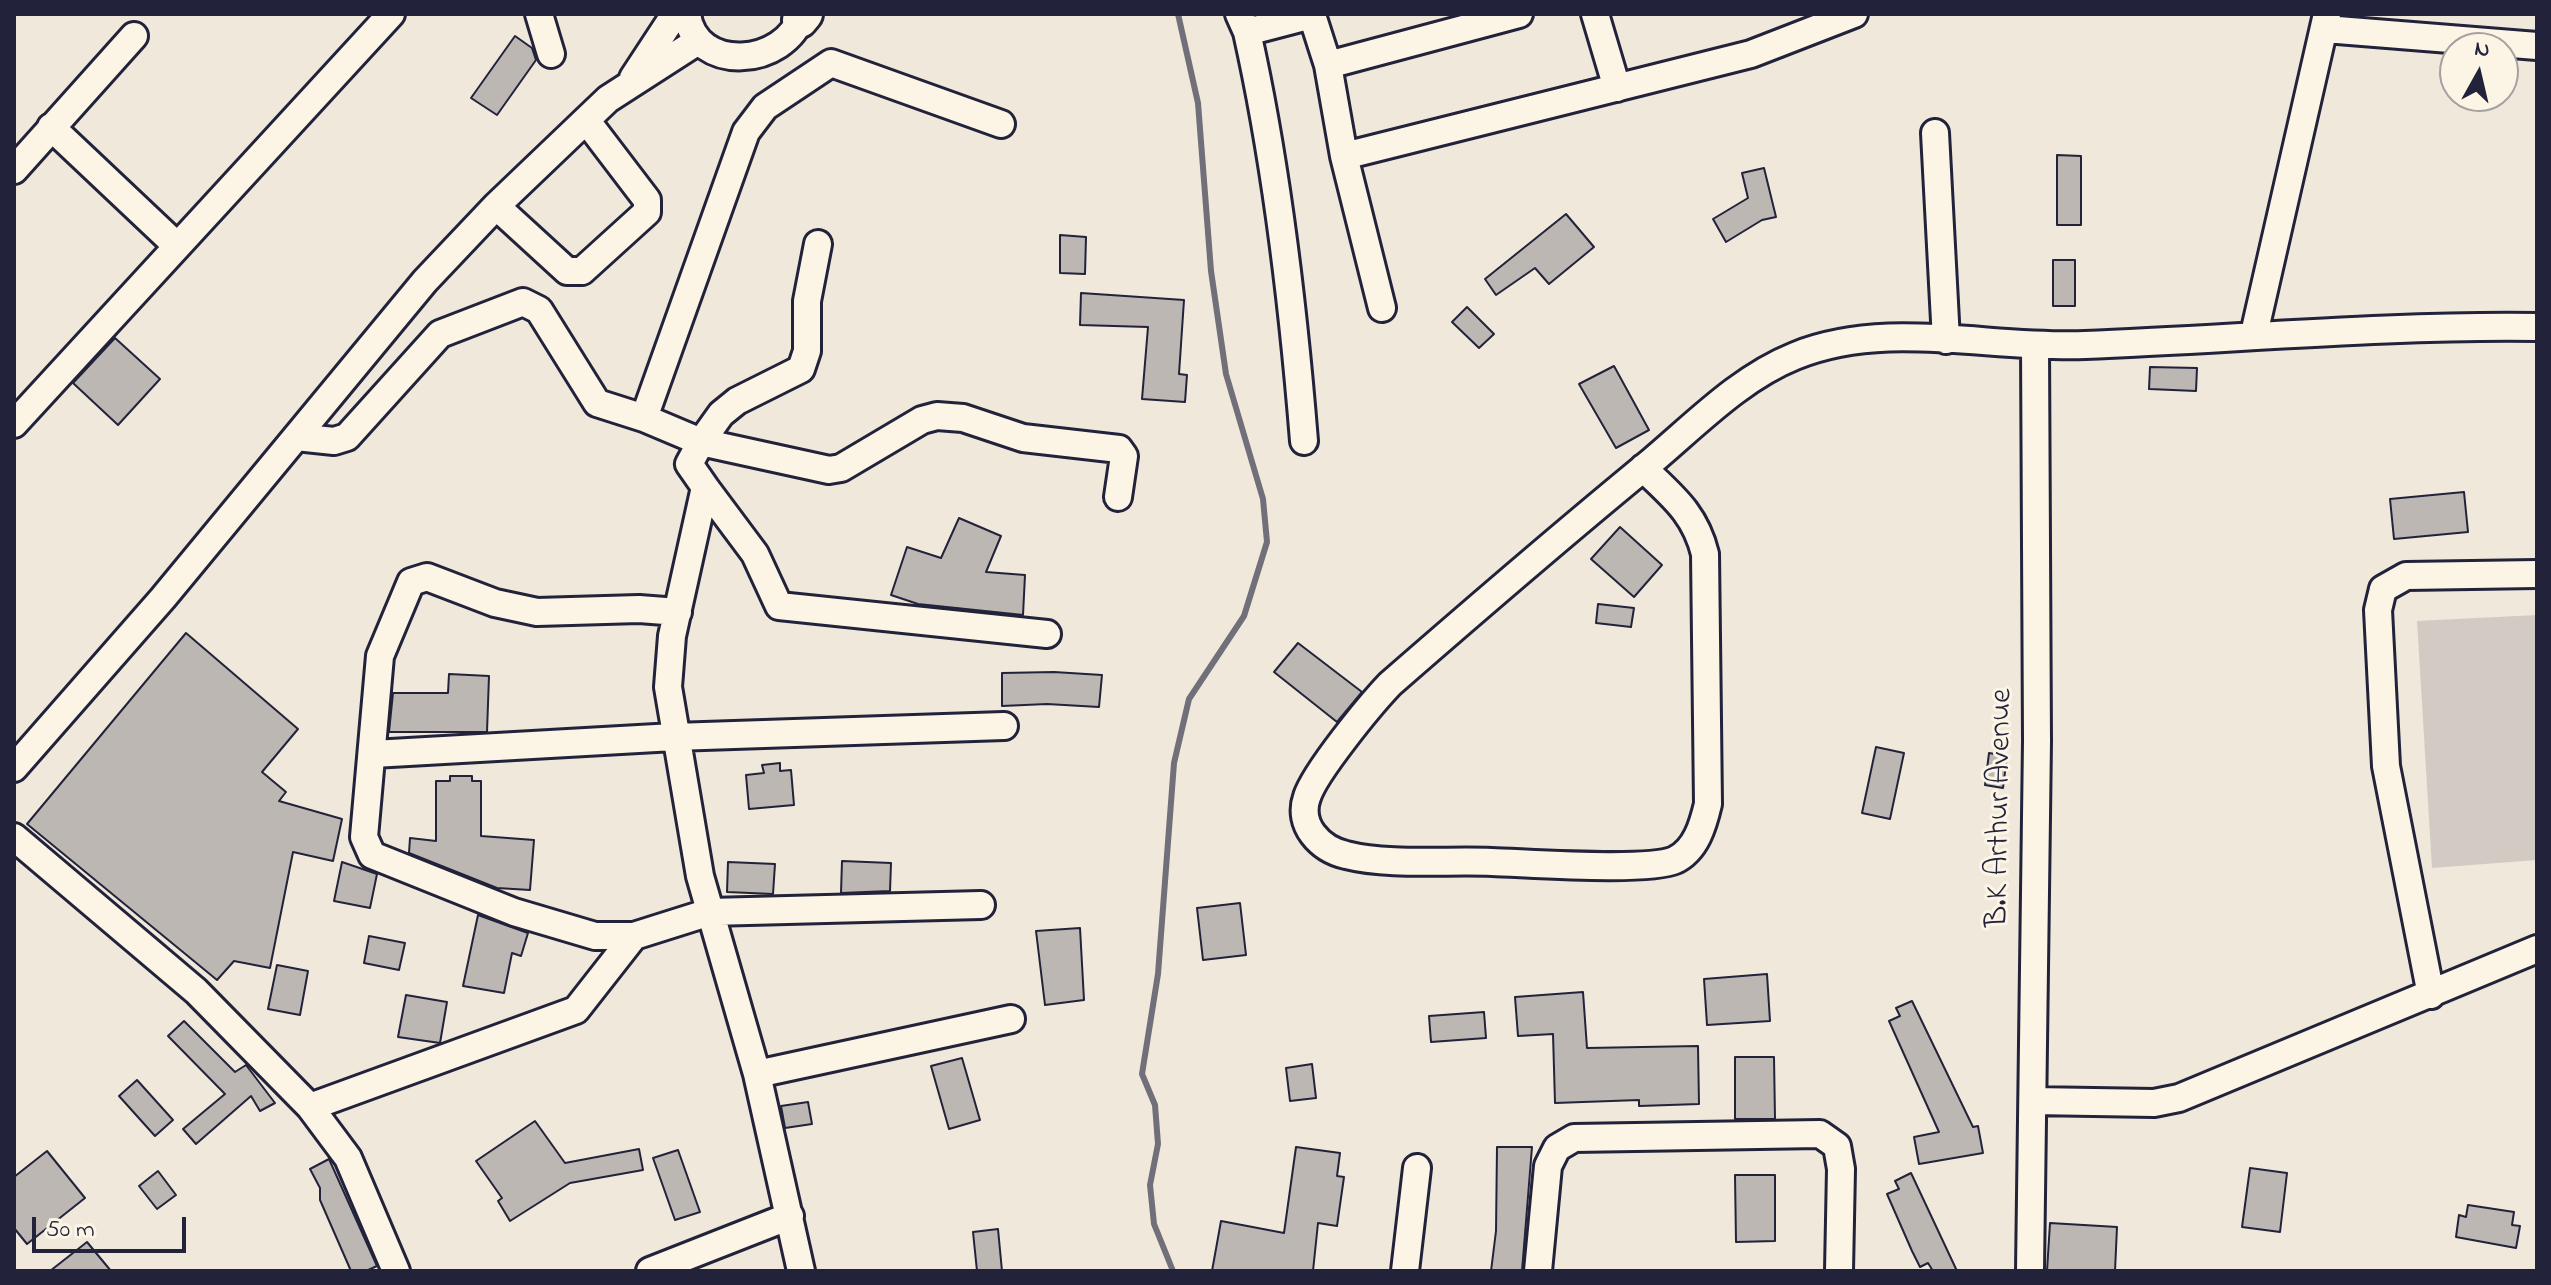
<!DOCTYPE html>
<html>
<head>
<meta charset="utf-8">
<style>
  body { margin:0 }
  #map { position:relative; width:2551px; height:1285px; overflow:hidden; background:#efe8db; font-family:"Indie Flower",sans-serif }
  canvas { display:block }
  .frame { position:absolute; inset:0; border:16px solid #22223b; pointer-events:none }
  .north { position:absolute; left:2439px; top:32px; width:80px; height:80px; box-sizing:border-box; background:#fcf5e5; border:2px solid #a5a1a1; border-radius:50%; rotate:8deg; font-size:22px; font-weight:700; line-height:32px; text-align:center; color:#22223b }
  .north::after { content:''; display:block; margin:auto; width:28px; height:36px; background:#22223b; clip-path:polygon(50% 0,100% 100%,50% 72%,0 100%) }
  .scale { position:absolute; left:32px; top:1217px; width:154px; height:36px; box-sizing:border-box; border:4px solid #22223b; border-top:0; padding-left:10px; font-size:24px; line-height:28px; white-space:nowrap; color:#22223b; -webkit-text-stroke:6px #fcf5e5; paint-order:stroke }
</style>
</head>
<body>
<div id="map">
<canvas width="2551" height="1285"></canvas>
<div class="frame"></div>
<div class="north">N</div>
<div class="scale">50 m</div>
</div>
<script>
const context = document.querySelector('canvas').getContext('2d');
context.lineJoin = 'round';
function paint(path, color) {
  context.fillStyle = color;
  context.fill(path, 'evenodd');
}
function stroke(path, color, width, dash) {
  context.strokeStyle = color;
  context.lineWidth = width;
  context.lineCap = dash ? 'butt' : 'round';
  context.setLineDash(dash || []);
  context.stroke(path);
}
function label(font, color, halo, rows, align = 'center') {
  context.font = font + ' "Indie Flower",sans-serif';
  context.lineWidth = 6;
  context.setLineDash([]);
  context.textBaseline = 'middle';
  context.strokeStyle = halo;
  context.fillStyle = color;
  for (const [text, x, y, turn = 0] of rows) {
    context.save();
    context.translate(x, y);
    context.rotate((+turn || 0) * Math.PI / 180);
    context.textAlign = isNaN(turn) ? turn : align;
    if (halo) context.strokeText(text, 0, 0);
    context.fillText(text, 0, 0);
    context.restore();
  }
}
paint(new Path2D(`
  M2537 615V860L2432 868 2417 621Z`), '#d1cbc3');
stroke(new Path2D(`
  M1173 1271 1154 1224 1150 1185 1158 1144 1155 1105 1142 1074 1158 974 1174 763 1189 699 1244 616 1267 542 1263 499 1226 374 1211 271 1198 103 1178 14`), '#716f79', 6);
const building = new Path2D(`
  M515 36 532 48 536 60 497 115 471 98Z
  M2057 155 2081 156V225H2057Z
  M1764 168 1776 217 1762 220 1726 242 1713 219 1748 198 1742 173Z
  M1566 214 1594 247 1549 284 1535 268 1496 295 1485 279Z
  M1060 235 1086 237 1085 274 1060 273Z
  M2053 260H2075V306H2053Z
  M1081 293 1184 300 1179 374 1187 375 1185 402 1142 399 1148 327 1080 325Z
  M1467 307 1494 334 1479 348 1452 322Z
  M115 338 160 379 118 425 73 383Z
  M1614 366 1649 430 1616 448 1579 384Z
  M2150 367 2197 368 2196 391 2149 389Z
  M2464 492 2468 532 2394 539 2390 499Z
  M959 518 1001 536 986 572 1025 575 1023 615 918 604 891 595 907 547 941 558Z
  M1620 527 1662 565 1634 597 1591 559Z
  M1598 604 1634 608 1631 627 1596 623Z
  M186 633 298 729 262 772 286 792 279 801 342 819 333 861 293 852 270 968 234 961 217 980 27 824Z
  M1298 643 1362 692 1337 722 1274 672Z
  M1054 672 1102 675 1099 707 1047 704 1002 706V673Z
  M449 674 489 676 487 732H389L393 693H448Z
  M1876 747 1904 753 1890 819 1862 813Z
  M1989 753 2007 756 2003 788 1985 785Z
  M780 763V771L791 770 794 805 749 809 746 775 764 773 762 765Z
  M450 776H472V781H481V836L534 840 530 890 497 888 409 853 410 838 436 841V781H450Z
  M842 861 891 863 890 891 841 893Z
  M342 862 377 874 370 908 334 901Z
  M728 862 775 864 773 894 727 892Z
  M1240 903 1246 955 1203 960 1197 908Z
  M478 915 528 933 521 956 512 953 504 993 463 986Z
  M1080 928 1084 1000 1045 1005 1036 931Z
  M369 936 405 943 399 970 364 963Z
  M277 965 308 971 300 1015 268 1009Z
  M1767 974 1770 1021 1707 1025 1704 979Z
  M1583 992 1587 1048 1698 1046 1699 1104 1639 1106V1100L1555 1103 1553 1034 1518 1036 1515 997Z
  M406 995 447 1002 440 1043 398 1037Z
  M1912 1001 1973 1127 1978 1126 1983 1153 1919 1164 1914 1137 1939 1132 1889 1021 1900 1016 1896 1008Z
  M1484 1012 1486 1038 1431 1042 1429 1016Z
  M184 1021 235 1072 246 1065 275 1103 260 1111 251 1096 196 1144 183 1129 225 1094 168 1036Z
  M1735 1057H1774L1775 1119H1735Z
  M962 1058 980 1120 949 1129 931 1066Z
  M1312 1064 1316 1098 1290 1101 1286 1068Z
  M137 1080 173 1120 155 1136 119 1096Z
  M808 1102 812 1124 785 1128 781 1106Z
  M535 1121 565 1163 639 1149 643 1170 570 1183 510 1221 498 1201 502 1198 476 1161Z
  M1296 1147 1340 1153 1337 1176 1344 1177 1337 1226 1318 1223 1313 1271H1212L1221 1221 1284 1233Z
  M1497 1147H1532L1522 1271H1491L1496 1231Z
  M678 1150 700 1212 675 1220 653 1158Z
  M47 1151 85 1198 27 1244 14 1228V1177Z
  M329 1159 377 1266 366 1271H351L320 1200V1188L310 1169Z
  M2250 1168 2287 1173 2280 1232 2242 1227Z
  M158 1171 176 1195 157 1209 139 1186Z
  M1911 1173 1957 1271H1933L1928 1263 1920 1267 1912 1251 1887 1194 1899 1189 1895 1181Z
  M1735 1175H1775V1241L1736 1242Z
  M2468 1205 2514 1212 2512 1225 2520 1226 2516 1248 2456 1237 2459 1215 2466 1217Z
  M2050 1223 2117 1227 2115 1271H2047Z
  M998 1229 1002 1271H977L973 1232Z
  M87 1242 111 1271H50Z`);
paint(building, '#bcb7b3');
stroke(building, '#22223b', 2);
const minor = new Path2D(`
  M539 14 551 54
  M687 14C695 74 786 67 802 14
  M1239 14 1247 32C1277 166 1293 304 1304 441
  M1595 14 1617 88
  M2325 29 2537 46
  M1247 32 1312 15 1328 65 1344 156 1382 308
  M1328 65 1519 14
  M633 78 675 14
  M51 127 176 245
  M1935 133 1946 340
  M1344 156 1751 54 1854 14
  M14 170 134 36
  M496 206 567 271H582L647 212V200L586 120
  M818 244 807 301V351L801 369 737 401 721 414 701 442 829 470 841 468 922 420 937 416 963 418 1023 438 1119 449 1124 456 1118 497
  M2254 334 2327 14
  M644 418 746 132 765 107 831 63 1001 124
  M14 424 391 14
  M296 437 334 441 347 437 440 334 523 302 539 310 597 403 644 418 701 442 689 464 705 487 672 636 668 687 700 876 757 1074 801 1271
  M1643 468C1672 496 1695 513 1705 554L1708 804C1703 825 1696 850 1675 860 1648 872 1528 863 1492 862 1447 860 1389 866 1346 855 1320 849 1297 825 1307 797 1315 772 1370 705 1390 684 1476 609 1563 534 1652 461 1696 424 1740 378 1795 356 1886 319 1989 349 2085 345 2236 339 2386 325 2537 327
  M705 487 755 554 779 606 1047 634
  M678 612 639 609 537 612 495 603 427 577 411 582 380 656 364 837 372 855 514 912 595 936H634L710 912 981 905
  M373 754 674 737 1004 726
  M14 768 163 598 425 281 496 206 608 99 698 41
  M14 837 196 991 310 1107 348 1158 396 1271
  M2431 995 2386 766 2378 610 2383 589 2406 576 2537 574
  M757 1074 1011 1019
  M2033 1101 2154 1103 2179 1098 2537 949
  M310 1107 576 1010 634 936
  M650 1271 790 1216
  M1405 1271 1417 1168
  M1538 1271 1548 1166 1557 1148 1574 1138 1820 1134 1837 1146 1841 1169 1839 1271
  M2030 1271 2037 741 2035 346`);
const major = new Path2D(`
  M800 20 805 14`);
stroke(minor, '#22223b', 32);
stroke(major, '#22223b', 40);
stroke(minor, '#fcf5e5', 26);
stroke(major, '#fcf5e5', 34);
label('32px', '#22223b', '#fcf5e5', [
  ["B.K Arthur Avenue",2002,808,-89]
]);
</script>
</body>
</html>
